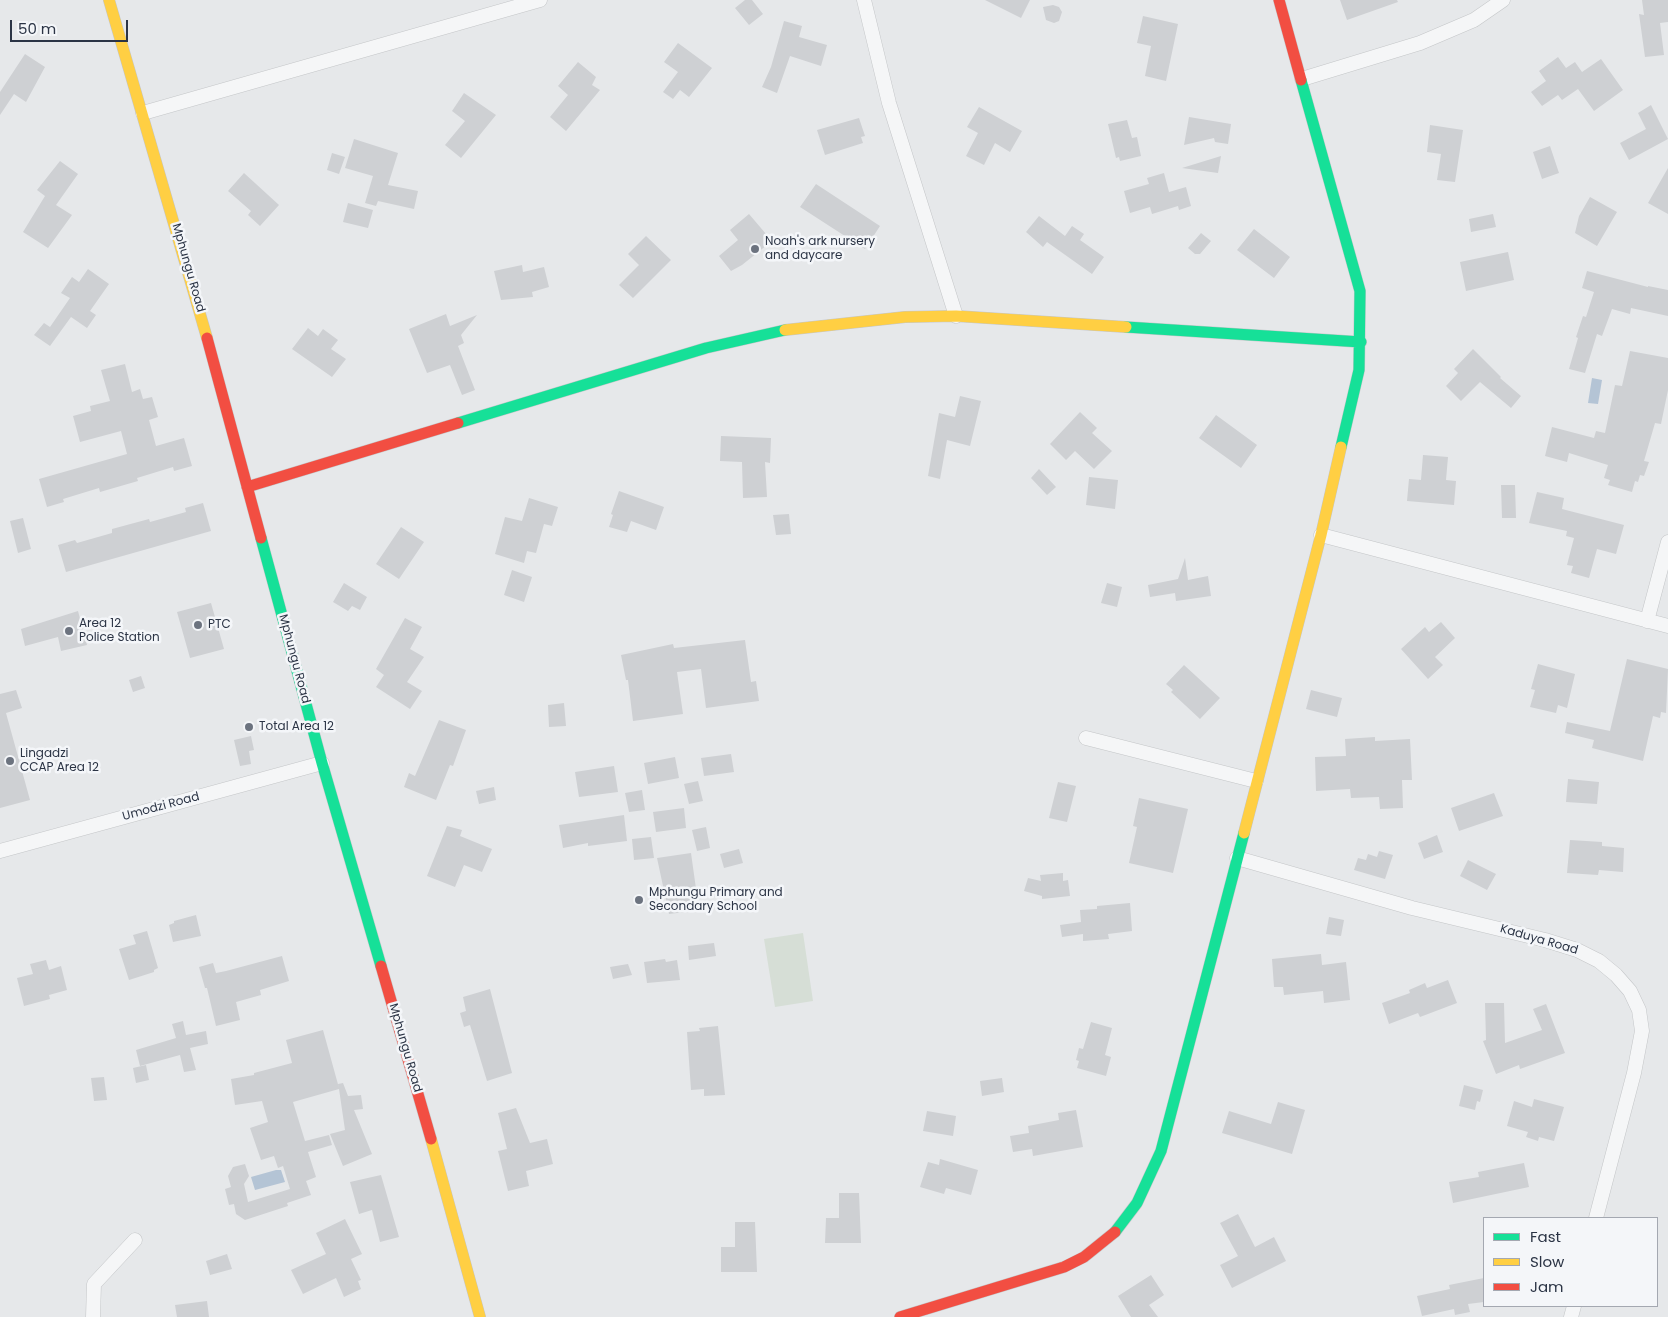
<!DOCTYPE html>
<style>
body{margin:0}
#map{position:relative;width:1668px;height:1317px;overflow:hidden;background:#e6e8ea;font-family:Poppins,sans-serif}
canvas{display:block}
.legend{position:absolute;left:1483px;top:1217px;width:175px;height:90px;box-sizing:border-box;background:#f4f6f9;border:1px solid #a4a8b1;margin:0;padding:6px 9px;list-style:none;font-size:15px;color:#2b3445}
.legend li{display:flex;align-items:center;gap:10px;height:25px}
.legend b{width:25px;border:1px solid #a4a8b1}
.scale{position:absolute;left:10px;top:20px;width:118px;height:22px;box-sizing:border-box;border:2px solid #2b3445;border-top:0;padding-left:6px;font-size:15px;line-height:18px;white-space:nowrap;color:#2b3445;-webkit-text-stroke:4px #f4f6f9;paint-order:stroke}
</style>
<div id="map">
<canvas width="1668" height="1317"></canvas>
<ul class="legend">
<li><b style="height:6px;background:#16e098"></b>Fast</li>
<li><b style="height:6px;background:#ffcf43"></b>Slow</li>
<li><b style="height:6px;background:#f24e42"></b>Jam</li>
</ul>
<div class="scale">50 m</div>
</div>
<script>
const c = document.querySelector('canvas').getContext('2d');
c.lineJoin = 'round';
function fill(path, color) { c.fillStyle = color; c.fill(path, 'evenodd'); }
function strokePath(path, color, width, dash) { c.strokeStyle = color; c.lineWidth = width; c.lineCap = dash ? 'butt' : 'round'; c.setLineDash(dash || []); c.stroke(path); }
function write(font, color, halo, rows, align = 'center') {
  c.font = font + ' Poppins,sans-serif'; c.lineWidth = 5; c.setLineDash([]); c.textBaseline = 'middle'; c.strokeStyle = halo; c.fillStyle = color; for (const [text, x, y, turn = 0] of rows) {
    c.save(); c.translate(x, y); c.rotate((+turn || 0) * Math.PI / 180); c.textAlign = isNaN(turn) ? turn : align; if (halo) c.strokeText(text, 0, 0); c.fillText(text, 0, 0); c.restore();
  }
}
const green = new Path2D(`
 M803,933l10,68 -38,6 -11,-68z`);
const water = new Path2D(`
 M1592,378l10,2 -4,24 -10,-1z
 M276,1170h5l4,12 -30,8 -4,-13z`);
const building = new Path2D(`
 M745,0h7l11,14 -14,11 -14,-17z
 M985,0h45l-9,18z
 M1340,0h57l1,2 -51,18z
 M1642,0h26v22l-8,1 4,32 -19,2 -6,-43 5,1z
 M1053,5l6,2 3,5 -3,9 -5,2 -8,-3 -3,-13z
 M1143,16l35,8 -12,57 -21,-5 6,-30 -14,-3z
 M784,21l18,5 -3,11 28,8 -6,21 -31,-10 -13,37 -15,-6 9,-20z
 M678,43l34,25 -23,29 -9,-7 -7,9 -10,-7 15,-20 -14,-10z
 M25,54l20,13 -19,35 -12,-8 -14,21v-23z
 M1558,57l8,11 9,-6 7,10 19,-13 22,31 -29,21 -16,-22 -16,11 -4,-5 -16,11 -11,-14 15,-11 -7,-10z
 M578,62l18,15 -4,8 8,5 -34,41 -16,-14 18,-22 -10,-9z
 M464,93l32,22 -35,43 -16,-13 20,-24 -13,-10z
 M1651,105l17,34 -39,21 -9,-17 26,-14 -8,-16z
 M979,107l43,24 -12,21 -15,-9 -11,22 -18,-9 12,-23 -11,-6z
 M1189,117l42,7 -3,20 -13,-2 -1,-4 -30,7z
 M859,118l6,18 -4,1 2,6 -38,12 -8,-25z
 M1127,120l5,18 5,-1 4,19 -21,5 -1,-4 -3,1 -8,-34z
 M1430,125l33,5 -8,52 -18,-2 4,-26 -14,-2z
 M354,139l44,14 -10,32 30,6 -4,18 -36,-8 -2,5 -11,-3 8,-27 -28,-8z
 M1550,146l9,27 -17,6 -9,-27z
 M332,153l13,4 -6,17 -12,-4z
 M1221,156l-3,17 -36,-5z
 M60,161l18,13 -22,31 16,10 -24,33 -25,-16 22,-36 -8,-6z
 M1668,168v46l-20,-11z
 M244,173l35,32 -19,21 -12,-11 3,-4 -23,-20z
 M1164,173l5,19 17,-5 5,19 -12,4 -1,-4 -26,8 -2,-7 -20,6 -6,-22 25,-7 -2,-6z
 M816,184l64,42 -15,23 -65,-42z
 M1590,197l27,15 -20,34 -22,-13 4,-17z
 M348,203l25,7 -5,18 -25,-6z
 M749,214l23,27 -30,24 -11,6 -12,-15 19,-16 -8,-10z
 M1493,214l3,13 -25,5 -2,-13z
 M1039,216l26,20 7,-10 12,8 -4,6 24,17 -12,17 -45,-32 -4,5 -17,-15z
 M1254,229l36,28 -16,21 -37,-28z
 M1201,233l10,8 -11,13h-5l-7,-6z
 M646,236l25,24 -38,38 -14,-13 20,-20 -11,-11z
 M1508,252l6,28 -48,11 -6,-29z
 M522,265l1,7 21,-5 5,20 -17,5 1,5 -32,3 -7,-29z
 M88,269l21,15 -19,27 6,4 -9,13 -16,-11 -21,29 -16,-11 10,-12 6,4 20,-29 -9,-5 11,-16 7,5z
 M1587,271l61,16v-1l20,4v26l-37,-8 -1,6 -18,-5 -10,27 -5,-2 -12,39 -16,-4 9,-31 -2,-1 7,-21 3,1 8,-25 -12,-4z
 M446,314l4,12 27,-11 -16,20 3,8 -6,3 17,44 -13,5 -12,-30 -23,8 -18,-44z
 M308,328l10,8 5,-7 15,11 -7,9 15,10 -14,18 -40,-28z
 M1473,349l28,28 -1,1 21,18 -10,12 -31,-26 -19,19 -15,-15 12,-13 -4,-4z
 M1630,351l38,7v32l-7,34 -6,-1 -11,38 5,1 -5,14 -4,-1 -2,7 -3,-1 -3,11 -24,-7 2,-5 -6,-2 4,-13 -39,-12 -2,9 -22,-6 7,-29 42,11 2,-7 9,2 10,-48 7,1z
 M125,364l7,28 8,-3 3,10 9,-2 6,20 -9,3 7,26 28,-8 8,28 -18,5 -1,-4 -36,11 1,3 -38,11 -1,-4 -36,11 1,3 -17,5 -8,-28 88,-25 -6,-23 -41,11 -7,-26 18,-5 -1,-5 20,-5 -9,-31z
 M960,396l21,5 -11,45 -23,-6 -7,39 -12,-3 11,-63 16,4z
 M1080,412l17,16 -5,5 20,18 -18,18 -19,-18 -9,9 -16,-16z
 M1216,415l41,30 -16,23 -42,-30z
 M721,436l50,2 -1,25 -5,-1 2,35 -24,1 -1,-36 -22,-1z
 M1423,455l25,2 -2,23 10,1 -2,24 -47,-4 2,-22 12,1z
 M1039,469l17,18 -9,8 -16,-17z
 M1089,477l29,3 -3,29 -29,-4z
 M1501,485h14l1,33h-14z
 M619,491l45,16 -8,23 -25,-9 -4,11 -18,-5 4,-12 -2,-1z
 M1537,492l27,6 -2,11 62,16 -8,29 -19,-5 -8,29 -18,-5 2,-7 -6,-1 7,-27 -8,-2 1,-5 -38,-8z
 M529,498l29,9 -6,19 -8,-2 -8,29 -9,-2 -3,12 -29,-9 10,-37 17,4z
 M203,503l8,28 -145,41 -8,-27 17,-5 2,3 35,-10v-4l37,-10 1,3 36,-10 -1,-4z
 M789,514l2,20 -15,1 -3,-20z
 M23,518l8,31 -13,4 -8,-32z
 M401,527l23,15 -25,37 -23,-15z
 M1185,558l3,22 20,-4 3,20 -35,5 -1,-8 -25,4 -2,-12 30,-6z
 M512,570l20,7 -8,25 -20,-7z
 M344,583l23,14 -7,13 -8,-4 -4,5 -15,-9z
 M1107,583l15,4 -5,20 -16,-4z
 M211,603l13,46 -34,9 -13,-46z
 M78,611l9,34 -26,6 -3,-14 -33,9 -4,-17z
 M405,618l17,9 -12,22 14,8 -17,25 15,9 -12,18 -34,-22 8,-12 -8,-6z
 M1441,622l14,16 -20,19 8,8 -15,14 -27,-30 24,-22 4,5z
 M745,640l6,42 5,-1 3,20 -53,7 -5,-39 -24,3 6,42 -50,7 -5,-41h-2l-5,-25 52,-11 1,4z
 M1627,659l41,10 -2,44 -5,-1 -1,6 -7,-2 -10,45 -51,-13 2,-8 -29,-7 2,-11 43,9z
 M1538,664l37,10 -8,34 -9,-3 -2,8 -26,-6 5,-17 -4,-1z
 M1184,665l36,33 -20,21 -29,-27 2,-2 -7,-6z
 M141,676l4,12 -12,4 -4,-12z
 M16,690l6,18 -16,5 24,87 -30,8v-114z
 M1311,690l31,8 -5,19 -31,-8z
 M564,703l2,23 -17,1 -1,-22z
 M439,720l27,10 -13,36 -3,-1 -14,35 -32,-13 5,-14 6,3z
 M251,736l3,14 -5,1 2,13 -11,2 -6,-26z
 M1375,737v4l35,-2 2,41h-10l1,28 -23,1 -1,-12 -28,1 -1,-9 -34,2 -1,-34 31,-1 -1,-17z
 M731,754l3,18 -30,4 -3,-18z
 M675,757l4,21 -31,6 -4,-21z
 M614,766l4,26 -39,5 -4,-25z
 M1568,779l31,3 -2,22 -31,-2z
 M698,781l5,20 -14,3 -5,-20z
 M1058,782l18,4 -9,36 -18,-4z
 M494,787l2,13 -17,4 -3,-13z
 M642,790l3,20 -16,2 -4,-19z
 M1494,793l9,23 -44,15 -8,-23z
 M1139,798l49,11 -15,64 -44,-10 8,-36 -4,-1z
 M684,808l2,20 -30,4 -3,-20z
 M624,815l3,26 -39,5v-3l-25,5 -4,-23z
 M447,826l15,4 -2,6 32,13 -10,23 -18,-7 -9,22 -28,-11z
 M706,827l4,21 -13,3 -5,-21z
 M1437,835l6,17 -19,7 -6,-16z
 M651,837l3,21 -20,2 -2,-21z
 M1570,840l32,2v4l22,2 -1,24 -24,-2 -1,5 -31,-2z
 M739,849l4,14 -19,5 -4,-14z
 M1379,851l14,4 -8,24 -31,-9 4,-12 8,2 2,-6 9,3z
 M691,853l7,50 -14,3 1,6 -16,2 -12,-56z
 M1468,860l28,14 -9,16 -27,-14z
 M1063,873v8l5,-1 2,16 -28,3v-3l-18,-5 4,-13 13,3 -1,-6z
 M1130,903l2,28 -24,3 1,5 -26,2v-7l-21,3 -2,-12 21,-3 -1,-12 17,-1v-3z
 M196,915l5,21 -28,6 -4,-17 5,-2v-2z
 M1329,917l15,3 -3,16 -15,-2z
 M147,931l11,37 -4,2v2l-25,8 -10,-31 17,-5 -3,-9z
 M714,943l2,13 -27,4 -1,-14z
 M1321,954l1,11 24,-3 4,38 -26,3 -1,-12 -39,4 -1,-8h-9l-2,-28z
 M282,956l7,25 -29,9 1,5 -25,7 4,18 -24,6 -9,-38h-2l-6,-21 14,-4 3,10 10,-2z
 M665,959l1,3 11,-2 3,20 -33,3 -3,-21z
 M46,960l3,10 12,-4 6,24 -18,5 1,4 -26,7 -7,-28 16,-4 -3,-10z
 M628,964l4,11 -19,4 -3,-12z
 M1448,980l9,23 -37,14 -2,-4 -29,11 -7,-21 28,-10 -1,-3 16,-7 2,5z
 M490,989l22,84 -25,8 -17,-56 -6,2 -4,-14 6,-2 -3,-14z
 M1485,1003h19l1,40 37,-13 -9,-21 13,-5 19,49 -45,16 -1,-4 -23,9 -13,-33 3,-1z
 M183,1021l3,14 20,-4 2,13 -18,4 6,22 -12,2 -4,-17 -40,11 -4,-16 40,-12 -4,-14z
 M1091,1022l21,6 -7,27 6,2 -5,19 -29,-8 2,-7 -3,-1 3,-12 4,1z
 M718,1026l7,69 -21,1v-7l-13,1 -4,-58 13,-1 -1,-3z
 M323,1030l16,58 -1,-4 5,-1 5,13 13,-1 2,14 -9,1 18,44 -29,12 -13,-32 15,-4 -6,-41 -46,13 12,39 24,-6 3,10 -24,7 8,25 -10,4 5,14 -24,8 1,3 -43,14 -9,-6 -2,-10 -5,1 -4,-16 6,-2 -3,-11 5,-9 12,-3 4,12 -5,8 4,18 42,-13 -7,-23 -5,2 -4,-12 -13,4 -11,-32 18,-6 -6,-21 -27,4 -4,-26 23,-4v-2l38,-10 -6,-23z
 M146,1065l3,15 -13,3 -3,-15z
 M104,1077l3,23 -13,1 -3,-23z
 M1002,1078l2,14 -22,4 -2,-15z
 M1464,1085l19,5 -3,12 -3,-1 -2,9 -16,-4z
 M1534,1099l30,8 -10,34 -15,-4 -1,4 -12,-4 2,-5 -21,-6 7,-25 18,6z
 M1278,1102l27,8 -13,44 -70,-21 7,-22 42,13z
 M516,1108l14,35 17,-4 6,25 -27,7 3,15 -21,5 -10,-40 9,-2 -9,-36z
 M1076,1110l7,37 -50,9 -1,-7 -19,3 -3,-16 19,-3 -1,-7 31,-6 -1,-7z
 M927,1111l29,5 -3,20 -30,-5z
 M940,1159l38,11 -7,25 -25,-7 -2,6 -24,-7 8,-25 11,3z
 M1524,1163l5,24 -76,16 -4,-21 30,-5 -1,-5z
 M381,1175l18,62 -19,5 -8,-32 -13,4 -9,-32z
 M839,1193h20l2,50h-36l1,-25h13z
 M1238,1214l17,33 19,-10 12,24 -54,27 -12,-23 18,-9 -18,-33z
 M345,1219l17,35 -11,5 10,21 -3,1 3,8 -17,8 -8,-19 -33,16 -12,-24 35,-16 -10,-21z
 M735,1222h20l2,50h-36v-25h14z
 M227,1254l5,15 -22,6 -4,-14z
 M1151,1275l13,20 -15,10 9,12h-27l-13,-21z
 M1484,1278v24l-16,2 2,8 -15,3 -1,-6 -32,7 -5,-20 33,-7 -1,-4z
 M207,1301l2,16h-32l-2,-12z`);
const street = new Path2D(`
 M864,0l25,103 67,213
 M1302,79l118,-36 54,-23 29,-20
 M143,113l397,-113
 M1321,535l347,91
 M1647,621l21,-79
 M1086,738l170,43
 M0,851l322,-88
 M1237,858l175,50 133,32 32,10 22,11 17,14 14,16 9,19 3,21 -8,42 -38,145
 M93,1317l1,-33 41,-44
 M1571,1317l3,-11`);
const fast = new Path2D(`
 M1301,80l59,211 -1,79 -18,77
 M1126,327l235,15
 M458,423l248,-75 79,-18
 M261,538l61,225 59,203
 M1115,1232l22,-29 24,-52 83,-318`);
const slow = new Path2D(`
 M109,0l98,338
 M785,330l120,-13 51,-1 170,11
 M1244,833l77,-298 20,-88
 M431,1139l49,178`);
const jam = new Path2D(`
 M1279,0l22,80
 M207,338l54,200
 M247,487l211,-64
 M381,966l50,173
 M900,1317l164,-50 20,-10 31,-25`);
const markers = [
 [755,249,5,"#6c737f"],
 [198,625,5,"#6c737f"],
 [69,631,5,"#6c737f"],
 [249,727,5,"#6c737f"],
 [10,761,5,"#6c737f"],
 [639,900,5,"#6c737f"]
];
const poiNames = [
 ["Noah's ark nursery",765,242],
 ["and daycare",765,256],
 ["Area 12",79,624],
 ["Police Station",79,638],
 ["PTC",208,625],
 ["Total Area 12",259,727],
 ["Lingadzi",20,754],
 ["CCAP Area 12",20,768],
 ["Mphungu Primary and",649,893],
 ["Secondary School",649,907]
];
const streetNames = [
 ["Mphungu Road",188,268,74],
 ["Mphungu Road",294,659,75],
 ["Umodzi Road",161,807,-15],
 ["Kaduya Road",1539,940,16],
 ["Mphungu Road",405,1048,74]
];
fill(green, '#d6ded6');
fill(water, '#b4c4d5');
fill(building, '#ced0d3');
strokePath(street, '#c4c6c8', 15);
strokePath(fast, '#c4c6c8', 12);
strokePath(slow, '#c4c6c8', 12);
strokePath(jam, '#c4c6c8', 12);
strokePath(street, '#f5f6f7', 14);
strokePath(fast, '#16e098', 11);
strokePath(slow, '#ffcf43', 11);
strokePath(jam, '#f24e42', 11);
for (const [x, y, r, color] of markers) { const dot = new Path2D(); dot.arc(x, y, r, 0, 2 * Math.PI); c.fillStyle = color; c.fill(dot); strokePath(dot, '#f4f6f9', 2); }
write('12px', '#2b3445', '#f4f6f9', poiNames, 'left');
write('12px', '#2b3445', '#f4f6f9', streetNames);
</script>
